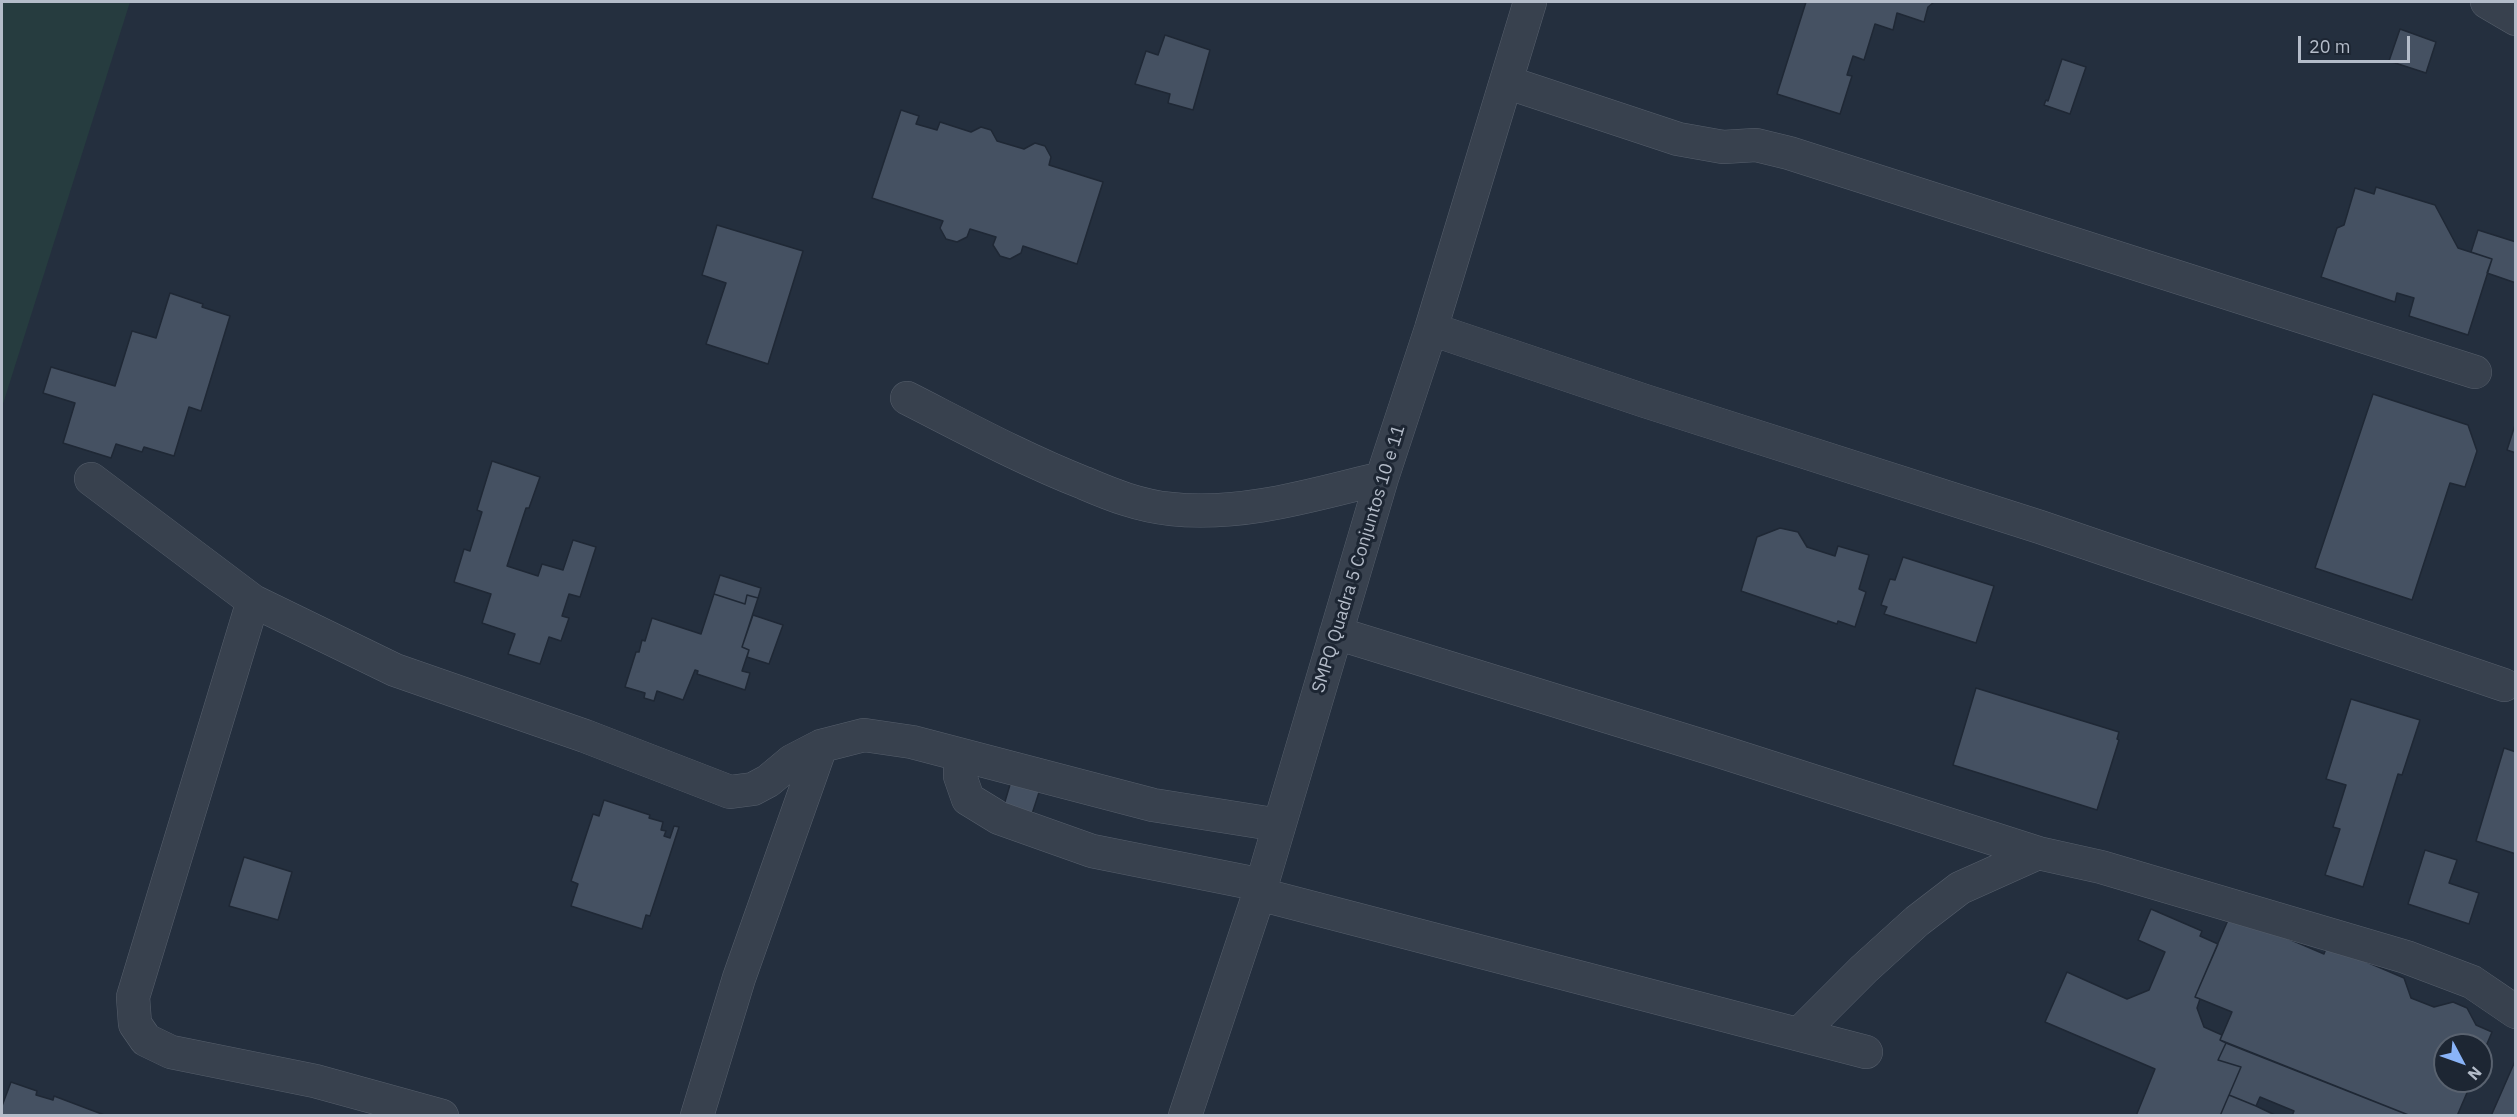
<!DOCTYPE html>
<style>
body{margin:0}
#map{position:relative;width:2517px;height:1117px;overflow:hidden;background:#242f3e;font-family:"IBM Plex Sans",sans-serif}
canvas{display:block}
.frame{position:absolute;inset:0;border:3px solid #b4bcc9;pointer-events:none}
.north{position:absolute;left:2433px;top:1033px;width:60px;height:60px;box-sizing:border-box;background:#1d2633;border:2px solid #59626f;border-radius:50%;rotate:131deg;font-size:16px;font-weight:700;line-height:24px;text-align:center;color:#b4bcc9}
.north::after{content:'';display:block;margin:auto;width:21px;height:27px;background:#8ab4f8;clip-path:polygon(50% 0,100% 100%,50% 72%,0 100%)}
.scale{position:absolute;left:2298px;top:36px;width:112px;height:27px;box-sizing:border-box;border:3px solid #b4bcc9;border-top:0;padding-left:8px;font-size:18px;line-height:21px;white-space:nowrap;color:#b4bcc9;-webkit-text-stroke:4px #1d2633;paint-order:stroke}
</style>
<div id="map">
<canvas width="2517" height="1117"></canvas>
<div class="frame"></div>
<div class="north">N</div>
<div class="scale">20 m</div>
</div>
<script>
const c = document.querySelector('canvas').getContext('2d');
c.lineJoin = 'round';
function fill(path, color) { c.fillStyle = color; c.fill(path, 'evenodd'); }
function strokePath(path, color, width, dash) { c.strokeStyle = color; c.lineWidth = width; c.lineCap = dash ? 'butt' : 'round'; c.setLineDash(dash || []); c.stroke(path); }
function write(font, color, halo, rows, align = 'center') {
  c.font = font + ' "IBM Plex Sans",sans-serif'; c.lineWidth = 6; c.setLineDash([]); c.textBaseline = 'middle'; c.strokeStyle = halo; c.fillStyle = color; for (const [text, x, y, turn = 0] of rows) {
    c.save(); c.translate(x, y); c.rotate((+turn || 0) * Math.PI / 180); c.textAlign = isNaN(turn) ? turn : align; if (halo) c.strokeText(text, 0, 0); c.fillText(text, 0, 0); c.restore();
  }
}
const green = new Path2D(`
 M2,2h128l-128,405z`);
const building = new Path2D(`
 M1806,2h128l-6,5 -4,15 -27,-9 -4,17 -18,-6 -11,36 -11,-4 -6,19 5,1 -12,38 -63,-20z
 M2400,29l36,13 -10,31 -37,-12z
 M1165,35l45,15 -17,60 -25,-7 2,-9 -35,-10 11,-33 12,4z
 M2062,59l24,8 -16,47 -26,-9 2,-5 2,1z
 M901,110l18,6 -3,8 21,6 3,-8 31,10 10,-5 10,3 6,11 27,8 11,-6 10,3 6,11 -2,8 54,17 -26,82 -54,-18 -2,7 -11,6 -10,-3 -7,-11 3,-8 -26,-8 -3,8 -10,5 -11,-3 -6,-11 3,-7 -71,-23z
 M2376,187l59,18 23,43 34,11 -24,76 -59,-19 5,-18 -17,-5 -2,9 -74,-25 16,-49 7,-3 11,-37 19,6z
 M717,225l86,26 -35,113 -62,-20 20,-61 -24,-8z
 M2478,230l38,12v41l-29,-10 5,-14 -21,-7z
 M170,293l33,11 -1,3 28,9 -29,95 -12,-4 -15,49 -30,-9 -2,5 -26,-8 -5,14 -48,-15 12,-40 -32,-10 8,-26 64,19 17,-55 24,7z
 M2373,394l95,31 9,26 -12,36 -15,-4 -38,117 -97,-32z
 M2516,422v31l-9,-3z
 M492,461l48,16 -11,31h-3l-19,58 31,10 4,-12 21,6 10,-30 23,7 -16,50 -11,-3 -7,22 7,2 -8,23 -12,-4 -9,27 -32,-10 7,-20 -33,-11 9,-29 -37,-12 10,-33 6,2 12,-39 -5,-2z
 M1780,528l18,4 9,15 28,9 3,-10 31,9 -10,34 7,3 -11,35 -17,-6 -1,3 -96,-33 16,-54z
 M1903,557l91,29 -18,57 -92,-29 3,-7 -6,-2 9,-26 5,1z
 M720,575l41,13 -3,10 -11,-3 -2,9 -31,-10z
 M714,594l31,10 2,-9 11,3 -16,49 7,3 -7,21 8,2 -5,17 -48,-16 1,-3 -3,-1 -12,30 -26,-9 -3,10 -10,-3 1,-5 -20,-6 11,-35h3l3,-12 3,1 7,-23 49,16z
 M753,615l30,10 -14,39 -22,-7 2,-7 -7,-3z
 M1976,688l143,44 -2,7 2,1 -22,70 -144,-45z
 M2351,699l69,21 -18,55 -4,-1 -35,113 -38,-12 15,-46 -7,-2 13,-42 -20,-6z
 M2504,748l12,4v102l-40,-13z
 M1014,771l29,9 -11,34 -28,-9z
 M604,800l46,15 -1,3 14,4 -2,8 5,1 -2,5 6,2 4,-12 5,1 -29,89 -4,-1 -4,14 -71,-23 7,-22 -7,-3 22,-67 6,2z
 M2425,850l32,10 -8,23 30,10 -10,31 -61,-20z
 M244,857l48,15 -14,48 -49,-14z
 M2151,909l51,22 -2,5 18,8 -23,53 5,2 -3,9 7,19 18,8 -2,5 6,3 -8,17 23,7 -21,49h-84l19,-47 -110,-47 22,-50 60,27 22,-9 16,-38 -27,-12z
 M2242,919l82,35 3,-9 77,33 7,20 23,9 19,-5 14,6 9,17 16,7 -11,26v-13h-36v36h27l-15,35h-46l-191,-76 12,-28 -37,-15 33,-77z
 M2226,1043l185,73h-119l2,-5 -34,-14 -4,9 -27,-11 12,-28 -23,-7z
 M2516,1059v57h-25z
 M11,1082l26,9 -1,4 17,5 1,-4 53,20h-105v-10z
 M2229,1095l27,11 21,10h-57z`);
const street = new Path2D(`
 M2487,2l29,17
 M1506,82l172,57 45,8 33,-2 33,8 686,219
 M1431,329l214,72 395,126 464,158
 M907,398c59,30 116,61 177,85 28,12 56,23 87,26 71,8 144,-15 211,-31
 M91,479l162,122 142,69 190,66 145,56 23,-3 15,-8 24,-20 29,-15 43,-11 48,7 241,63 126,20
 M253,601l-120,396 2,27 11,16 25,12 144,29 127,35
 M1336,633l380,117 322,103
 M960,755v21l8,23 31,19 93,33 170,34
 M1259,894l607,158
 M1799,1034l65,-65 53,-48 43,-33 78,-35 63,14 305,90 66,25 44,30
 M697,1116l42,-138 82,-232
 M1185,1116l74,-222 123,-416 49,-149 99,-327`);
const streetNames = [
 ["SMPQ Quadra 5 Conjuntos 10 e 11",1359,559,-73]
];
fill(green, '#263c3f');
fill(building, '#455162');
strokePath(building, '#1f2835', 1.5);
strokePath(street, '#565f6c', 34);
strokePath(street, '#38414e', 33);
write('18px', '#b4bcc9', '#1d2633', streetNames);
</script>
